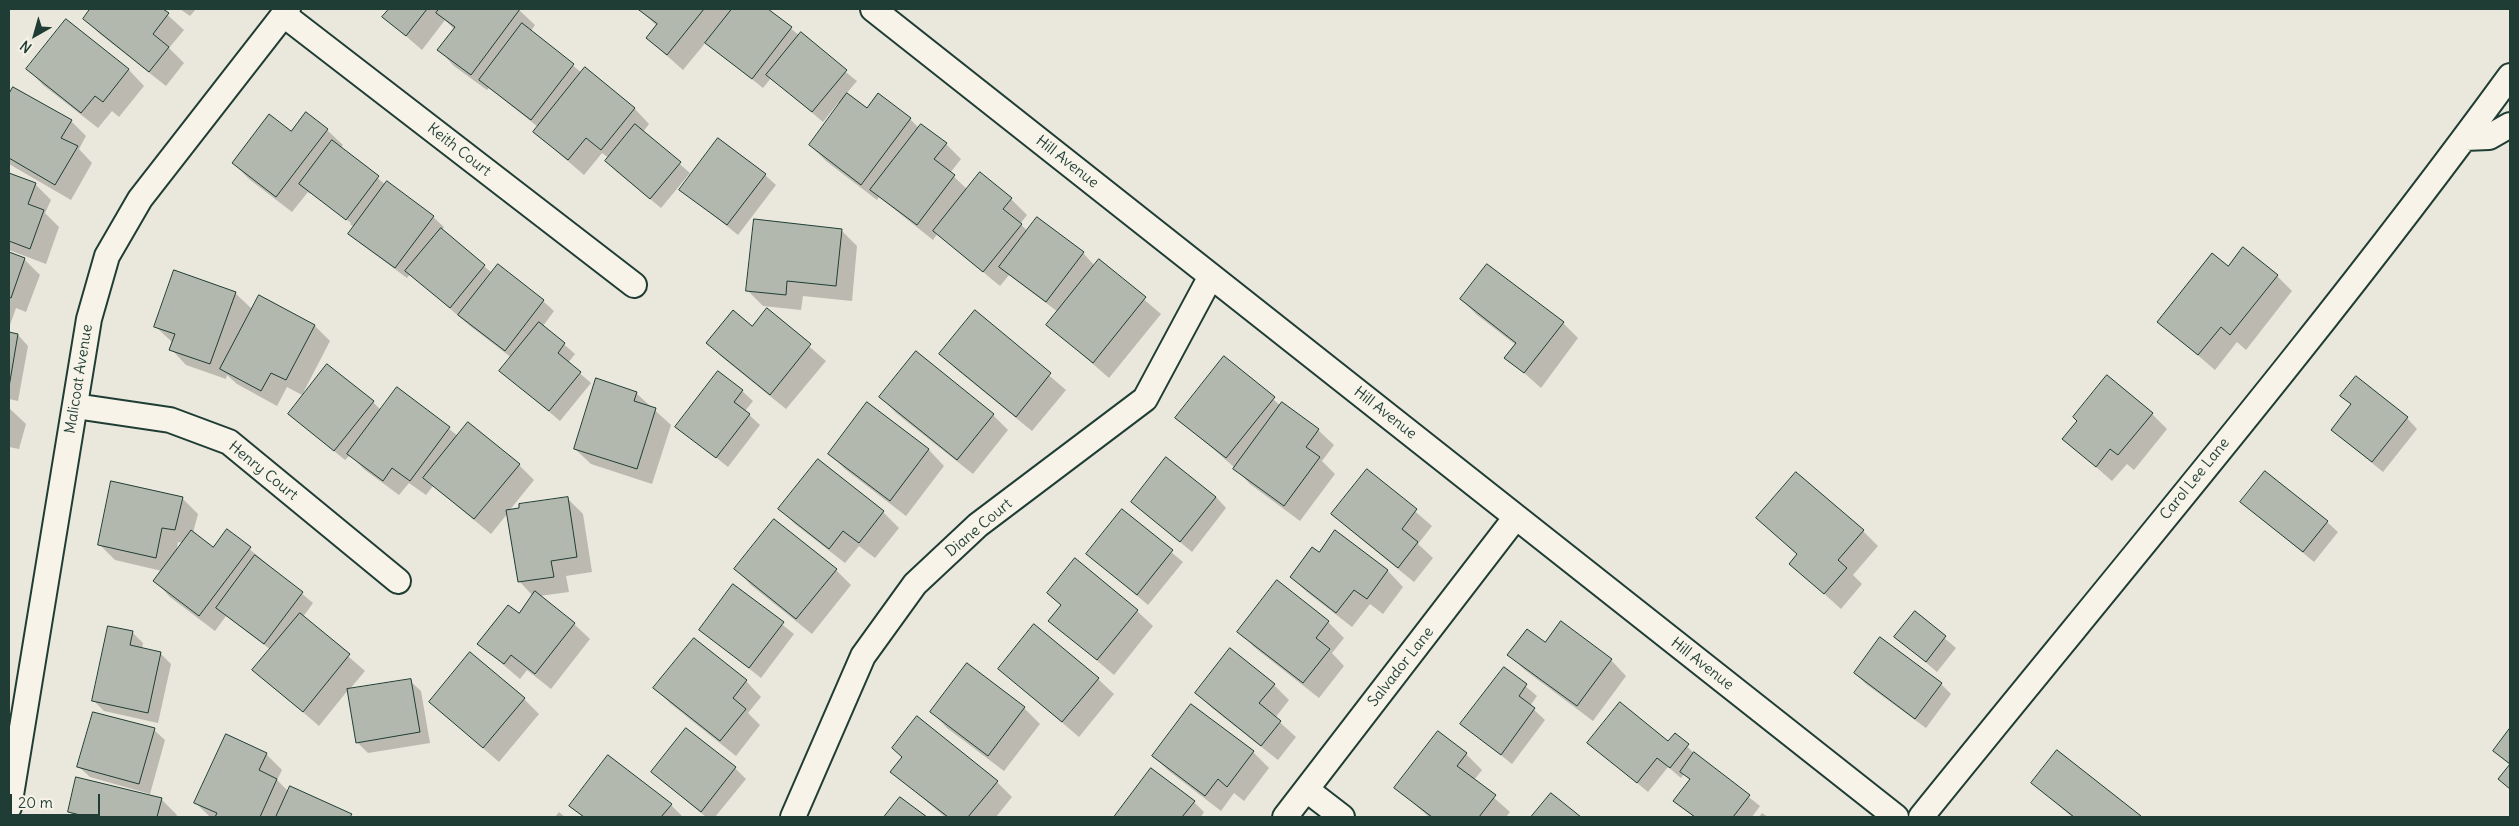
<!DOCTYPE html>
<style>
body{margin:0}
#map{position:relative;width:2519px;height:826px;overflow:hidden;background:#eae8dd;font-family:Delius,sans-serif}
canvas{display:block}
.frame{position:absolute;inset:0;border:10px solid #1f3d34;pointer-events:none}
.north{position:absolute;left:10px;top:10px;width:50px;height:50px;-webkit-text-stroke:4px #f7f3e8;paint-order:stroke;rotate:218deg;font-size:14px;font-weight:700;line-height:20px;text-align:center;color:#1f3d34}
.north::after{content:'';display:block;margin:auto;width:18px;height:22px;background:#1f3d34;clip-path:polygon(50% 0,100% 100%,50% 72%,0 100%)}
.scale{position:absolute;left:10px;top:794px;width:90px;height:22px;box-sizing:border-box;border:2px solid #1f3d34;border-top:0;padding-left:6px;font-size:15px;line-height:18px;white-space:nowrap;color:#1f3d34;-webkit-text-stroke:4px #f7f3e8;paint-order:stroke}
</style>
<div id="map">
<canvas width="2519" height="826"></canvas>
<div class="frame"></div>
<div class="north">N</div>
<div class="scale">20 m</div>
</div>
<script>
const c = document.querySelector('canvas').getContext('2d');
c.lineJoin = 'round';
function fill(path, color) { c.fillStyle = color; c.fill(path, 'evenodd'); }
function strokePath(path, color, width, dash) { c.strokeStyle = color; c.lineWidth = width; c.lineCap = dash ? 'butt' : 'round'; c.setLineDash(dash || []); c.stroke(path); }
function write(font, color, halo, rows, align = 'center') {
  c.font = font + ' Delius,sans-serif'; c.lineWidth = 4; c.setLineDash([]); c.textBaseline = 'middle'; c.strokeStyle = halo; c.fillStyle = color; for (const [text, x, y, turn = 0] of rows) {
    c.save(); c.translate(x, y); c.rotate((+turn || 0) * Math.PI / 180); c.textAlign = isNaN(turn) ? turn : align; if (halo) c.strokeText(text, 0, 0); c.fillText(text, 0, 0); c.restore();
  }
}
const shadow = new Path2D(`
 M92,9h69l23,21 -15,18 15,15 -18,23 -66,-52 -16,-15z
 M180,9h16l-6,7z
 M390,9h128l17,16 -4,6 51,42 52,35 15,16 -6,8 47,41 -29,35 -44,-36 -11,-11 3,-3 -7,-5 -18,22 -50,-43 4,-5 -49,-39 -2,2 -33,-24 -15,-16 15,-21 -9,-9 -23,30 -38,-33z
 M639,9h91l2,2 2,-2h32l91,72 -11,13 21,15 43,10 9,9 27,16 15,15 -11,14 18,17 43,9 16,16 -7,9 8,7 55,22 12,13 4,-5 62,53 -52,64 -61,-53 10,-13 -49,-37 -9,11 -63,-52 -4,6 -54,-43 -2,3 -51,-39 -16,-16 30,-40 -2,-2 -15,19 -52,-44 -8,10 -57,-46 -23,28 -36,-32 10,-12z
 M66,21l63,49 15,16 -25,31 -7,-6 -14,17 -55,-43 -15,-16z
 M14,88l57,33 15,15 -7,13 13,14 -21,37 -62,-36v-67z
 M327,130l16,15 -3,3 46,37 47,32 11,10 -2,3 50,43 51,28 11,10 -11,15 32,28 -7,9 23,20 -31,38 -59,-50 11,-13 -42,-32 -60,-52 -3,4 -46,-34 -11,-10 5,-6 -5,-4 1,-1 -41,-32v3l-2,-2 -16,20 -43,-33 -16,-16 58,-30z
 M9,174l26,10 16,16 -6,13 14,14 -13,37 -37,-14z
 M765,175l11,10 -38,50 -57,-46z
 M842,231l15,15 -5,55 -49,-5 -2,14 -38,-4 -16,-16z
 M9,254l16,6 15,15 -14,37 -10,-4 -7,20z
 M2228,268l49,8 15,15 -46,59 -9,-8 -22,28 -56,-48z
 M235,293l18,17 6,-13 56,29 15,15 -28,54 -15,-8 -10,19 -40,-22 -10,-9 -1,4 -40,-14 -15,-16 2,-6 -18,-17z
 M1461,299l102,24 15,15 -37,50 -35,-31 10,-12 -39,-30z
 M767,310l59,51 -40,48 -63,-51 -15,-15 44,-15z
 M975,312l91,78 -34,41 -76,-62 -15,-15z
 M9,334l9,1 10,11 -10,55 -9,-2z
 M1224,358l57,48 37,24 16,15 -12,16 13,13 -35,47 -50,-37 -15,-16 -58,-51z
 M398,389l60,47 61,29 15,15 -25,31 58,-13 16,16 9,58 -26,4 3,16 -30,4 35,28 16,15 -39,50 -24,-19 -7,9 -41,-35 40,-29 14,-19 -14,-15 -11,-68 -17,21 -58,-48 -7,9 -17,-12 -10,12 -34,-25 -15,-15 -5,5 -56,-46 84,-12 9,9z
 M742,391l11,10 -8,10 15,14 -32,42 -51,-40z
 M636,393l35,32 -19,59 -61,-20 -16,-15z
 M2342,396l65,22 10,11 -34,43 -51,-42 20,-25z
 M881,397l112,18 15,15 -35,44 -77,-61z
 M868,404l61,46 15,16 -38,50 -61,-47 -15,-15z
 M9,408l17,16 -7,25 -10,-2z
 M2152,414l15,15 -33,41 -7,-6 -15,17 -48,-42 15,-18z
 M818,460l65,52 16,16 -24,30 -16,-12 -14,17 -50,-39 -15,-15z
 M1368,471l64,55 -14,18 15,14 -19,24 -65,-53 -16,-15z
 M1216,497l10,11 -34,44 -60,-50z
 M182,498l16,16 -5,19 21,15 13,-18 86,73 -10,14 62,54 -16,19 61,-9 11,10 9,52 -62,10 -11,-11 -9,-52 -29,36 -65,-56 17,-20 -45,-34 -11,15 -45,-34 -15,-16 7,-10 -47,-11 -16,-16zM178,542l5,1 -7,10z
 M2242,502l85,20 11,10 -24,30z
 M1122,511l61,51 -35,43 -60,-51z
 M1758,518l105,13 15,15 -25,29 9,9 -21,25 -50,-45 7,-9z
 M1336,532l52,39 15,16 -20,27 -13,-10 -18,23 -45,-35 -16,-15 28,-23z
 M736,569l100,1 15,15 -39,49 -61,-49z
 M1277,582l51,40 16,16 -12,15 12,13 -25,32 -65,-51 -15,-16z
 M734,586l60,48 -33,44 -61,-48z
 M1048,593l89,18 16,15 -39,49 -64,-54 12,-15z
 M1915,613l41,35 -19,24 -41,-35z
 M132,632l11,11 -1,6 18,4 11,11 -13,59 -54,-12 -11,-11z
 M1545,644l66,16 15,16 -33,45 -68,-51 -16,-15z
 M1504,668l33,28 -7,10 15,14 -33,44 -50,-40z
 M999,669l99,10 16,15 -35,43z
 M1855,673l86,11 10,10 -25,34 -60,-44z
 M746,681l15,16 -13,16 12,12 -24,31 -65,-52 -16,-16z
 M1274,685l15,15 -14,18 21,19 -18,23 -66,-52 -16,-15z
 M524,699l15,15 -40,48 -69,-60z
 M1191,706l62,46 16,16 -25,33 -10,-8 -13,18 -52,-40 -16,-15z
 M1024,708l16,16 -36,47 -57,-43 -15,-16z
 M154,730l11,10 -15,54 -60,-17 -11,-10z
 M2510,731v34l-15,-14z
 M1675,735l23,22 62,49 -8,11h-58l-19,-16 15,-21 -6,-6 -3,4 -13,-11 -20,25 -59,-49h79z
 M2057,751l83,66h-68l-40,-35z
 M266,754l16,16 -5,10 12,12 64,25h-143l-14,-14z
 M1466,754l16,16 -8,10 36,32 -4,5h-77l-33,-29z
 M735,768l11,11 -31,38h-9l-54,-45z
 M1151,770l43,32 10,10 -3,5h-86z
 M892,772l105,10 15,15 -16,20h-51z
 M161,799l16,16 -1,2h-101l-5,-5z
 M571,805h100l12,12h-100z
 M559,812l6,5h-10z
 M1762,813l6,4h-9z`);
const building = new Path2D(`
 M90,9h73l6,4 -16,21 16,13 -20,25 -66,-53z
 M389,9h38l-21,27 -24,-19z
 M439,9h81l-49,66 -34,-25 18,-23 -19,-14z
 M638,9h66l-37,46 -21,-17 11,-14z
 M732,9h36l24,18 -40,52 -47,-36z
 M66,19l63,50 -26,33 -8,-6 -14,17 -55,-44z
 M522,23l52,41 -43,56 -52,-40z
 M801,32l46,38 -35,42 -46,-37z
 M585,67l50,41 -34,42 -15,-12 -18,22 -35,-28z
 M13,87l59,33 -11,18 17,8 -23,39 -46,-27v-64z
 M847,93l20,15 11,-15 33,25 -50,67 -52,-40z
 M306,112l22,17 -52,68 -44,-34 37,-49 22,17z
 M635,124l46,38 -31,37 -45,-38z
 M921,124l26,19 -13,16 21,16 -38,50 -47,-35z
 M718,138l48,36 -39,51 -48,-35z
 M332,140l47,36 -33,44 -47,-36z
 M980,172l32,26 -9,11 19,15 -39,48 -50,-41z
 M9,173l27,10 -8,21 16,6 -14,39 -21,-8z
 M387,181l47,35 -39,52 -47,-34z
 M1037,217l47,35 -38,50 -47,-35z
 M754,219l88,10 -6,57 -49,-5 -1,14 -40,-4z
 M441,228l44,37 -35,43 -45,-37z
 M2243,247l35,28 -48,60 -9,-8 -23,28 -41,-33 55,-69 16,13z
 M9,252l16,6 -14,40 -2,-1z
 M1099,259l47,38 -53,66 -47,-38z
 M498,264l46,36 -39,51 -47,-36z
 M1487,264l77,58 -40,51 -20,-15 12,-15 -56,-44z
 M174,270l62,22 -26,72 -41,-14 6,-16 -21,-7z
 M259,295l56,30 -29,55 -15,-7 -10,18 -41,-22z
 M767,308l44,36 -41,51 -64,-52 27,-33 19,16z
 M975,310l76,63 -35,44 -77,-63z
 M539,322l26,21 -7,10 23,19 -32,39 -50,-40z
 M9,332l9,2 -9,53z
 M916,351l78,63 -37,46 -78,-63z
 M1224,356l51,41 -49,61 -51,-40z
 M327,364l47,37 -40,50 -46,-37z
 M718,371l25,19 -9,12 16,12 -34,44 -41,-31z
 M2107,375l46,38 -35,42 -8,-6 -14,18 -34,-28 15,-18 -4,-4z
 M2356,376l52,41 -36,45 -41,-32 20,-26 -11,-8z
 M596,378l41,14 -3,9 22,7 -19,61 -63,-20z
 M397,387l53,40 -40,54 -18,-13 -9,13 -36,-27z
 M867,402l62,47 -39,52 -62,-47z
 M1282,402l37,27 -13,18 14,10 -36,49 -51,-37z
 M468,422l52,42 -46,55 -51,-41z
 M1166,457l50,40 -36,45 -49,-40z
 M818,459l66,52 -25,32 -16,-12 -14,18 -51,-40z
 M1367,469l50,40 -15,20 16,13 -20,26 -67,-54z
 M2265,471l63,50 -25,31 -63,-50z
 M1796,472l68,58 -26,30 9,8 -23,26 -35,-30 8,-10 -41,-36z
 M111,481l72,16 -8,33 -13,-2 -6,30 -58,-13z
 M568,497l9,60 -26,4 3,16 -36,5 -12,-72 13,-2v-4z
 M1122,509l51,41 -36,45 -51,-41z
 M774,519l63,50 -41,50 -62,-50z
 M227,529l24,18 -52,69 -46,-35 38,-51 22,17z
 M1335,530l53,40 -21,29 -13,-9 -18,23 -46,-36 22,-30 7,5z
 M255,555l48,37 -39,52 -48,-36z
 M1075,558l63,52 -41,50 -49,-39 13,-16 -14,-12z
 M1277,580l52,41 -13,17 14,11 -27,34 -66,-51z
 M733,584l51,38 -35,46 -50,-38z
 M535,591l40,32 -40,51 -24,-19 -7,9 -27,-20 31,-39 11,8z
 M1915,611l31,25 -20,26 -32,-25z
 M300,613l50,41 -47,58 -51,-42z
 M1561,621l51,38 -35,47 -70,-51 20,-26 18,13z
 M1034,624l65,54 -37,44 -64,-53z
 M108,626l25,5 -3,14 31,7 -13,61 -56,-12z
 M1880,637l62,46 -27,36 -61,-46z
 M694,638l53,42 -14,18 13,11 -26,32 -67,-53z
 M1230,648l45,36 -16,19 22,18 -20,25 -66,-53z
 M470,652l55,46 -42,50 -54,-46z
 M967,663l58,44 -37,49 -58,-44z
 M1504,667l23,17 -8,12 16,12 -34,47 -41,-31z
 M411,679l9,53 -64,11 -9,-54z
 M1620,702l48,39 7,-8 14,11 -19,24 -13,-10 -20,25 -50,-40z
 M1191,704l63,47 -27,36 -9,-8 -13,17 -53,-40z
 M93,712l62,16 -16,56 -62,-17z
 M917,716l81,65 -30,36h-20l-58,-45 12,-15 -10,-9z
 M686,728l50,39 -35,45 -50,-40z
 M2510,728v61l-12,-10 12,-15 -17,-13z
 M1438,731l29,22 -10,13 39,29 -17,22h-47l-38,-29z
 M226,734l41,19 -8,17 18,9 -17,38h-45l2,-4 -23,-10z
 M2057,750l84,66 -1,1h-66l-43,-34z
 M1694,752l56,43 -17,22h-38l-22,-16 17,-22 -10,-7z
 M608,755l64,49 -11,13h-77l-15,-11z
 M1151,768l44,33 -13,16h-68z
 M76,777l86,21 -5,19h-69l-20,-5z
 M290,786l62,28 -2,3h-74z
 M1551,793l30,24h-50z
 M900,797l27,20h-43z`);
const street = new Path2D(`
 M873,9l1023,808
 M284,15l350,270
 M2465,138l24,-1 21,-12
 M75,406l95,14 59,22 169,139
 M1307,790l35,27
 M9,807l80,-488 18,-63 33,-57 148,-190
 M793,817l70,-161 52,-72 63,-59 167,-126 66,-123
 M1285,817l231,-300
 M1921,817c198,-245 403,-486 589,-741`);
const streetNames = [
 ["Keith Court",459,150,38],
 ["Hill Avenue",1067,162,38],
 ["Malicoat Avenue",79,379,-81],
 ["Hill Avenue",1385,413,38],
 ["Henry Court",263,471,39],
 ["Carol Lee Lane",2195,479,-51],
 ["Diane Court",979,528,-40],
 ["Hill Avenue",1702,664,38],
 ["Salvador Lane",1401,667,-52]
];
fill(shadow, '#0003');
fill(building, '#b2b8ae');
strokePath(building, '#1f3d34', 1);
strokePath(street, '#1f3d34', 28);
strokePath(street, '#f7f3e8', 24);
write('15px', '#1f3d34', '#f7f3e8', streetNames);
</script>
